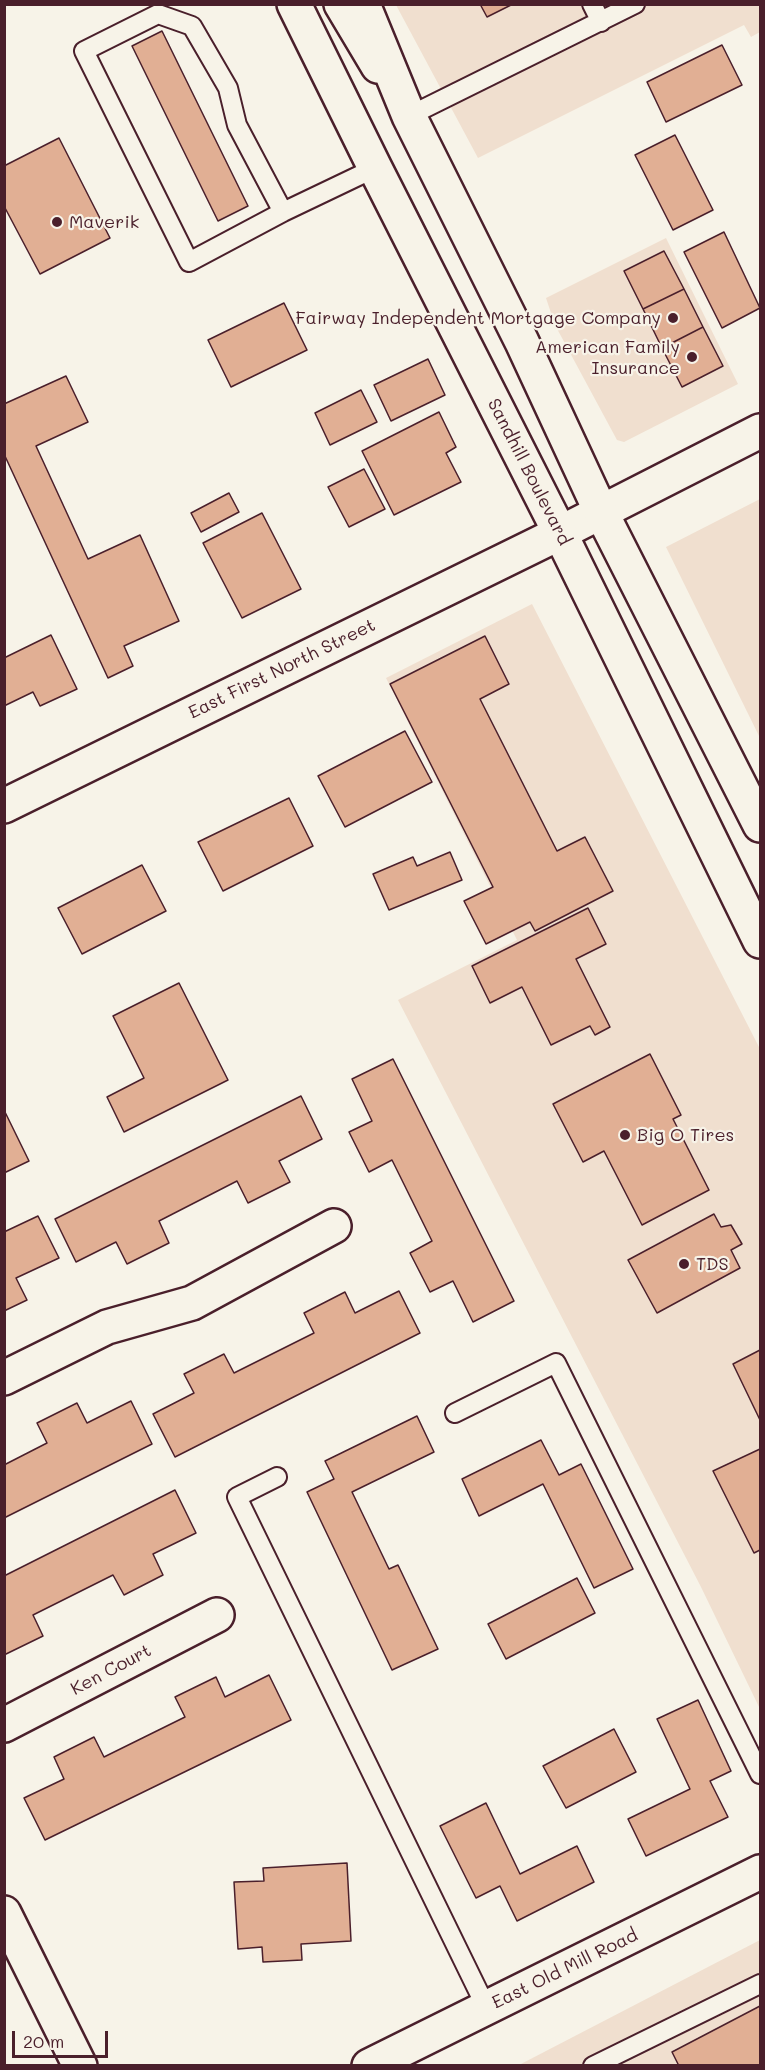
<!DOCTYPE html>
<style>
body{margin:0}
#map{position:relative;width:765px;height:2070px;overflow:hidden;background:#f7f3e8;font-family:Mali,sans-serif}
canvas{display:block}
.frame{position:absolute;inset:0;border:6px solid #4a1f2b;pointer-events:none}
.scale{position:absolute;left:12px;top:2031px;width:96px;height:27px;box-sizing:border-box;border:3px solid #4a1f2b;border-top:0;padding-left:8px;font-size:18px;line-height:21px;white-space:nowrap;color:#4a1f2b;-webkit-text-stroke:4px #f7f3e8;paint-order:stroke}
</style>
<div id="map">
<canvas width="765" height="2070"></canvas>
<div class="frame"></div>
<div class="scale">20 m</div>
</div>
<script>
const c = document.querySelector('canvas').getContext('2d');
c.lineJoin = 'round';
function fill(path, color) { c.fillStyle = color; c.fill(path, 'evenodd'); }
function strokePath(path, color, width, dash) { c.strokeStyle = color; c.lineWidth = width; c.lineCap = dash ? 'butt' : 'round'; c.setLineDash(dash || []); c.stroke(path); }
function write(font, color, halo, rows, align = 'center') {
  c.font = font + ' Mali,sans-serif'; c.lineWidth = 4.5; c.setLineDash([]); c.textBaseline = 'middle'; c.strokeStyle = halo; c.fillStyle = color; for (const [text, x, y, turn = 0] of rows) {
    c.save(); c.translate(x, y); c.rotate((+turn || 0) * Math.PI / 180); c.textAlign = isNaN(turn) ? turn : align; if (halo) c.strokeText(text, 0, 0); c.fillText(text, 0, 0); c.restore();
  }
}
const built = new Path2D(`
 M396,5h364v27l-9,5 -7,-12 -266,133z
 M666,238l72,146 -114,58 -7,-2 -62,-115 -9,-27z
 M760,499v239l-94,-191z
 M532,604l228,445v660l-59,-122 -303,-587 119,-60 -131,-262z
 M760,1940v125h-241z`);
const building = new Path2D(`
 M480,4h33l-26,13z
 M162,31l86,175 -30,15 -86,-175z
 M722,45l20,40 -76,37 -19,-40z
 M675,135l38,75 -40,20 -38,-75z
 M59,138l51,100 -70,36 -36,-68v-40z
 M724,232l36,76 -38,20 -38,-76z
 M664,251l20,38 -41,20 -19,-38z
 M684,289l19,38 -41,21 -19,-39z
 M284,303l23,47 -76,37 -23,-47z
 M703,327l20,39 -41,21 -20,-39z
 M428,359l17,36 -54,26 -17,-36z
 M66,376l22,46 -52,24 52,113 52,-24 39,86 -55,25 9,20 -25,12 -104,-224v-50z
 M361,390l16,32 -47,23 -15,-32z
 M439,412l17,35 -10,6 15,29 -67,33 -32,-64z
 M364,469l21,40 -36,18 -21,-40z
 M229,493l10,19 -38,20 -10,-19z
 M262,513l39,76 -59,29 -39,-75z
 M51,635l26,54 -37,17 -7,-14 -29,14v-48z
 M485,636l24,48 -29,15 77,152 28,-14 28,54 -78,40 -5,-9 -44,22 -22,-43 29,-14 -103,-203z
 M405,731l27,51 -87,45 -27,-51z
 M289,798l24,48 -90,45 -25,-49z
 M450,852l12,28 -73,30 -16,-36 40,-17 4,9z
 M142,865l24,46 -84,43 -24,-46z
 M588,908l18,36 -30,15 34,68 -15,8 -5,-9 -39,19 -29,-58 -32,16 -18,-37z
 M179,983l49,97 -104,52 -17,-35 37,-19 -31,-62z
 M650,1054l31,61 -8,4 36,71 -67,35 -38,-74 -21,11 -30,-58z
 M393,1059l121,242 -41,21 -20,-41 -23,11 -20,-39 22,-12 -40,-81 -23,12 -20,-40 23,-11 -20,-42z
 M301,1096l21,43 -43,22 11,21 -42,21 -11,-22 -78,40 10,22 -42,21 -11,-22 -40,20 -21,-43z
 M4,1110l25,51 -25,12z
 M714,1214l7,13 10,-2 11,19 -11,6 9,18 -83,45 -29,-53z
 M38,1216l21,42 -43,20 11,22 -23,11v-79z
 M399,1291l21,42 -245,124 -22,-43 41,-21 -10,-19 40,-20 10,19 80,-40 -10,-20 41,-21 10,21z
 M760,1350v70l-27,-56z
 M131,1401l21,43 -148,74v-53l43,-22 -10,-20 40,-20 10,20z
 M417,1416l17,36 -82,40 37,77 9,-4 40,84 -46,21 -85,-178 27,-13 -9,-18z
 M541,1440l18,35 22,-11 52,105 -39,19 -51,-104 -64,32 -17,-37z
 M760,1449v101l-6,3 -41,-82z
 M175,1490l21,43 -43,21 10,21 -39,20 -11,-20 -80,40 10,21 -39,19v-79z
 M577,1578l18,35 -89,46 -18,-35z
 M269,1675l22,45 -246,120 -21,-42 40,-19 -10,-22 40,-20 10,20 81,-40 -10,-20 41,-20 9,20z
 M698,1700l33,71 -21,10 18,36 -82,39 -18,-37 62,-30 -33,-70z
 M614,1729l22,43 -70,36 -23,-42z
 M486,1803l34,71 57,-28 17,36 -77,39 -17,-35 -24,12 -36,-72z
 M347,1863l4,78 -50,3 1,16 -39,2 -1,-15 -24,2 -4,-67 30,-1 -1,-13z
 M760,2006v60h-81l-7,-14z`);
const service = new Path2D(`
 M592,4l9,18
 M409,116l226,-112
 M283,212l-46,-87 -9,-37 -36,-62 -34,-12 -74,37 105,211 94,-50 92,-44
 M455,1413l101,-50 204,411
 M277,1477l-40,20 249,510
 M593,2066l167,-82`);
const minor = new Path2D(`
 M4,806l556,-273 200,-102
 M4,1378l103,-51 85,-24 142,-77
 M4,1725l213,-110
 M4,1913l76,153`);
const tertiary = new Path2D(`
 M369,2066l391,-194`);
const secondary = new Path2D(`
 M341,4l37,62`);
const primary = new Path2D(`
 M294,4l81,164 185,365 200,408
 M363,4l46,112 113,226 79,170 159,313`);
const markers = [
 [57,222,6,"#4a1f2b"],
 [673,318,6,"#4a1f2b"],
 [692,357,6,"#4a1f2b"],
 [625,1135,6,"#4a1f2b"],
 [684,1264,6,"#4a1f2b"]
];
const poiNames = [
 ["Maverik",69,222],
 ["Fairway Independent Mortgage Company",661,318,"right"],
 ["American Family",680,347,"right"],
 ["Insurance",680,368,"right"],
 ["Big O Tires",637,1135],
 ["TDS",696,1264]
];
const streetNames = [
 ["Sandhill Boulevard",529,472,63],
 ["East First North Street",282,669,-26],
 ["Ken Court",111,1670,-28],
 ["East Old Mill Road",565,1969,-26]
];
fill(built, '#f0dfcf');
fill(building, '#e1af94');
strokePath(building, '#4a1f2b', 1.5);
strokePath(service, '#4a1f2b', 22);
strokePath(minor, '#4a1f2b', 38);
strokePath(tertiary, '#4a1f2b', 38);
strokePath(secondary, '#4a1f2b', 38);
strokePath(primary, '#4a1f2b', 38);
strokePath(service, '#f7f3e8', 18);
strokePath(minor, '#f7f3e8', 33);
strokePath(tertiary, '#f7f3e8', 33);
strokePath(secondary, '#f7f3e8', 33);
strokePath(primary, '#f7f3e8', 33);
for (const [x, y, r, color] of markers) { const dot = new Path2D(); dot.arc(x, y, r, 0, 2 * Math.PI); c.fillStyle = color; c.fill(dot); strokePath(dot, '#f7f3e8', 2); }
write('18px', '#4a1f2b', '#f7f3e8', poiNames, 'left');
write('18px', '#4a1f2b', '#f7f3e8', streetNames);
</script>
